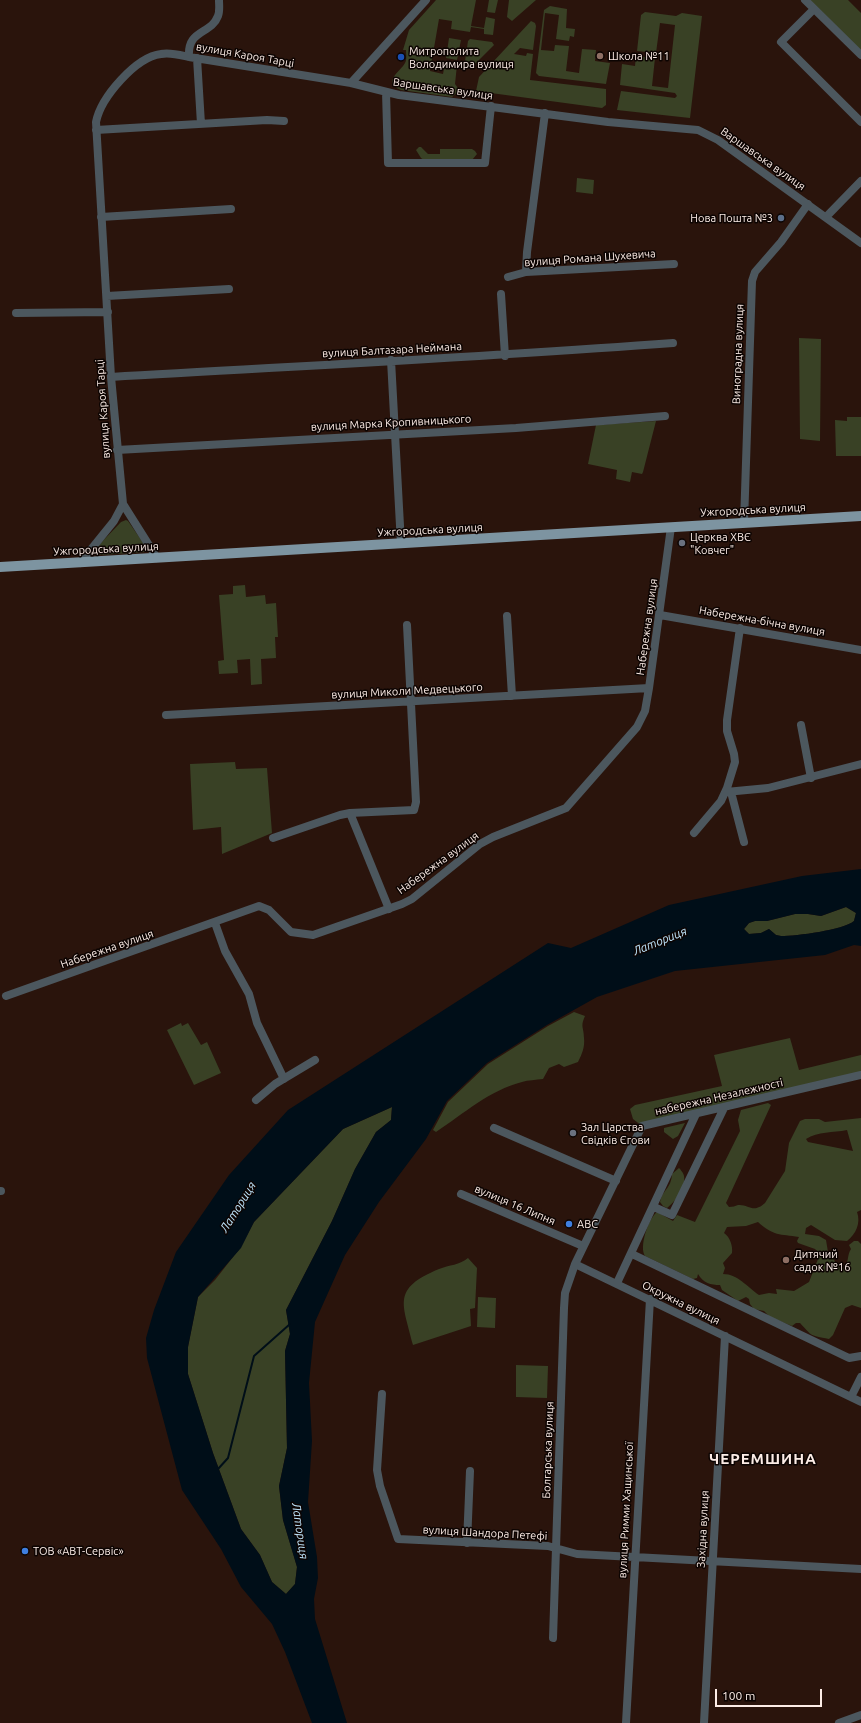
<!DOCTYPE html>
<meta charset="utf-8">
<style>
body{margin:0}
#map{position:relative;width:861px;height:1723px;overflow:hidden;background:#2a140c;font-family:Ubuntu,sans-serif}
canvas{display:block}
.scale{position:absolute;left:715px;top:1689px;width:107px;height:18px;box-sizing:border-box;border:2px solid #fcece6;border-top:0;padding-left:5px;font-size:12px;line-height:14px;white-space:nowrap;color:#fcece6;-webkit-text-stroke:3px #0c0402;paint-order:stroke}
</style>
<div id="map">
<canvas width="861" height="1723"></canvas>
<div class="scale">100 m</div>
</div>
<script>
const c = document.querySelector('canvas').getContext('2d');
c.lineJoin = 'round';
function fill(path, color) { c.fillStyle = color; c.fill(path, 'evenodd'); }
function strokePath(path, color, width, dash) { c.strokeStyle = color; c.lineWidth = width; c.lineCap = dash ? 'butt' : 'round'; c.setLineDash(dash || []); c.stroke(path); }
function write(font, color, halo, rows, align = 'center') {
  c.font = font + ' Ubuntu,sans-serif'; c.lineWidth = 3; c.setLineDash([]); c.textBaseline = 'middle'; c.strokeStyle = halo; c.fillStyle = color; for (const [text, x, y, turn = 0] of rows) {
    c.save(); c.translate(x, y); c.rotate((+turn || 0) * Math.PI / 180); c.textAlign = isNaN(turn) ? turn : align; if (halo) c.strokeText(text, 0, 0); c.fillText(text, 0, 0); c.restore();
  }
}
const green = new Path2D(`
 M436,0h40l-5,26 13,2 2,-11 9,2 -2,16 -9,-1v-5l-13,-2 -1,5 -19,-3 1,-8 -13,-2 -9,52 13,3 2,-10 12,1 -2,19 3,4 -1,5 -5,4 -51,-7c-20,-8 0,-19 4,-27 2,-3 1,-9 1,-13h-3l6,-20z
 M489,0h9l-3,13 -8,-1z
 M509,0h27l-24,21 -5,-4z
 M805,0h43l13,13v42z
 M550,6l17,3 -1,19 9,1 -1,8 -4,-1 -1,5 -13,-2 3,-24 -14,-2 -4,37 13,1 1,-6 14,1 -3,25 13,2 3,-24 14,1 -1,11 15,2 -4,21 -67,-8 -3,-3 8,-63z
 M645,12l31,4 6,-3 20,3 -12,102 -73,-8 4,-19 54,7 2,-2 -2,-3 -55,-8 2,-21 13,2 1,-10 19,2 -3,28 16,2 7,-63 -15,-2 -4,30 -19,-2 4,-36z
 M531,21l4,2 1,3 -3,24 -13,-2 -6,6 12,2 1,-3 6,1 -3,26 76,9v16l-4,3 -126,-17 3,-14z
 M449,38l12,2 -4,20 -11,-2z
 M470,39l22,3 2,3 -21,21 -6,-1 -2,-4 3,-20z
 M419,147h2l7,7h12v-5h32l3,2 2,3 -5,6 -47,1 -4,-3 -5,-8z
 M577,178l17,2 -1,14 -17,-2z
 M799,338l22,1 -1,102 -20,-2z
 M847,417h14v39h-25l-1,-36 12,1z
 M656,421l-13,51 -1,2 -10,-2 -2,10 -14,-3 1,-9 -29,-6 8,-39z
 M126,520l2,1 18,26 -1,5 -45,3 -2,-5v-4l23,-24z
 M245,585l1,12 19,-2 1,9 10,-1 2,34h-3l1,21 -15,1 1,25 -11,1 -1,-26 -13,1 1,13 -19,1 -1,-13 6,-1 -5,-65 14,-1v-8z
 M235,762l1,7 31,-1 5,65 -50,21 -1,-27 -28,3 -3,-66z
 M846,907l10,6 -2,8c-11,9 -57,15 -73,15l-5,-1 -7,-6 -8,4 -12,1 -5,-5 5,-6 6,-2h12l28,-7h13l13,2z
 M574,1012l11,4c-5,11 -1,11 -1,22 1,9 -2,16 -6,24l-14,5 -5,-3 -10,4 -6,11c-7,1 -15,1 -21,3 -32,8 -59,32 -86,50l-3,-2 15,-28 40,-38 60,-38z
 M181,1023l1,3 6,-3 13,22 6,-3 14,31 -27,12 -27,-55z
 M790,1038l9,32 62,-15v20l-219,51 -9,-7 -3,-10 5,-4 87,-19 -8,-31z
 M768,1103l3,2 -45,98 3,4c4,0 6,-1 9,-2 11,-1 15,9 27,-2l20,-32 4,-28 11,-22 5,-2h14l6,3 36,-4v92l-4,2c4,11 -1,22 -10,29l-12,-1 -24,-15 -5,3 -1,6 14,2 7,4 2,12 12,16 5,-1c4,-6 2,-12 6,-18l-2,-4 5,-4h4l3,3v64l-9,-3 -7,3 -12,27 -4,4c-20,-4 -16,-2 -29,-16h-4l-4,3 -22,-9 -6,-6 -10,-2 -4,-5 -1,-5 -3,-2 -8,4 -16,-11 -2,-5c-9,0 -17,-2 -22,-11l-1,4 -4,1 -48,-23c-6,-9 3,-37 12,-44l16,9 4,-6 18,7 45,-91 -2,-11 3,-10zM847,1130l6,21 -45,-9 -2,-3c12,-8 27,-6 41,-9zM758,1222c15,14 22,12 41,15l-2,4 1,2 17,6 5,5 -11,28 -15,9 -18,-2 1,5 -8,-1 -10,2c-12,-8 -21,-21 -36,-21l2,-6 -2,-5 9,-10c1,-7 -2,-16 -8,-20l3,-6 19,-1z
 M392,1107l-1,13 -15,12 -21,37 -23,52 -46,89 4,24 -5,17 2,97 -8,38 4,34 14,47 -2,17 -9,10 -14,-12 -12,-27 -19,-26 -28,-76 -25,-79v-27l10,-50 17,-17 25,-32 14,-26 89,-93z
 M685,1123l-7,13 -5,3 -9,-7v-4z
 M679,1168c2,2 5,6 5,8 2,11 -9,26 -17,32l-4,-2 -3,-4c3,-13 11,-13 12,-28z
 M468,1258l9,10 -2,40 -5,1 1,17 -58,19c-10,-42 -22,-56 26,-76 10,-4 21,-4 29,-11z
 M478,1297l18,1 -1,30 -18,-1z
 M516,1365l32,1 -1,32 -31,-1z`);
const water = new Path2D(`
 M861,869v77l-7,-1 -29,10 -150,16 -78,26 -50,28 -60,38 -40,38 -21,38 -47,63 -34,53 -30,67 -6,61 3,58 -4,61 9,55 1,21 -4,21 1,20 32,104h-35l-27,-71 -13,-28 -31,-37 -20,-38 -39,-59 -35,-132 -1,-20 8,-28 22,-58 53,-77 59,-65 260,-167 23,5 98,-43 133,-29zM846,907l10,6 -2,8c-11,9 -57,15 -73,15l-5,-1 -7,-6 -8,4 -12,1 -5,-5 5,-6 6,-2h12l28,-7h13l13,2zM392,1107l-1,13 -15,12 -21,37 -23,52 -46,89 4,24 -5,17 2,97 -8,38 4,34 14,47 -2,17 -9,10 -14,-12 -12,-27 -19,-26 -28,-76 -25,-79v-27l10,-50 43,-49 13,-26 89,-93z`);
const stream = new Path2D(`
 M218,1469l10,-11 26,-102 36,-32`);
const minor = new Path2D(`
 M805,0l56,55
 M814,9l-33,33 80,80
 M189,57c-2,-28 22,-22 29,-41 2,-5 1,-11 1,-16
 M197,58l4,66
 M351,83l75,-83
 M386,92l2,71h97l6,-57
 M96,130l171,-10 17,1
 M101,217l130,-8
 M826,217l35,-36
 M526,272l1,-20 18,-139
 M508,277l18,-5 148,-8
 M501,294l4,62
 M107,296l122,-7
 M16,313l92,-1
 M391,360l10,184
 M111,377c188,-11 375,-20 562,-34
 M117,450l399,-22 149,-12
 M744,523l8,-242 3,-9 26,-30 27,-38
 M157,558l-34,-54 -12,-127 -15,-255c5,-25 40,-65 65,-68 9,-2 19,1 28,3l162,26 48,12 209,27 90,8 20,10 143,103
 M80,563l34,-42 9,-17
 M660,615l201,35
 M507,616l5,80
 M166,715l483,-27
 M801,725l10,53
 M726,792l42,-4 93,-24
 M731,792l13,50
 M350,813l64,-3 2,-8 -9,-177
 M694,833l27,-32 6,-13 8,-26 -1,-8 -7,-23v-11l13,-92
 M273,838l67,-23 10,-2 39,96
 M215,923l10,28 24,43 8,29 27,56
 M6,996l253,-90 10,4 22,22 22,3 89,-31 10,-5 68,-55 13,-7 73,-29 71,-81 8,-16 4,-23 22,-161
 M861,1075l-219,51 -67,138 286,138
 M256,1100l19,-16 40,-24
 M494,1128l122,53
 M0,1191h1
 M461,1194l122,52
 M654,1207l18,8 52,-107
 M632,1254l217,104 12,-2
 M617,1283l79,-169
 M382,1394l-5,76 3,16 18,53 150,7 29,8 284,15
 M851,1397l10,-20
 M467,1543l3,-72
 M553,1638l11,-330 1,-15 10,-29
 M626,1723l24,-424
 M704,1723l21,-387
 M839,1723l22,-8`);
const major = new Path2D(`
 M0,567l861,-51`);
const markers = [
 [600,56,4,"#8d6e63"],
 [401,57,4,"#1a4fb4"],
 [781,218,4,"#5c6f8a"],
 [682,543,4,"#6b7280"],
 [573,1133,4,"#6b7280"],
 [569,1224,4,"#3f7fe0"],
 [786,1260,4,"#8d6e63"],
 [25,1551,4,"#3f7fe0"]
];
const poiNames = [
 ["Митрополита",409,51],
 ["Володимира вулиця",409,64],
 ["Школа №11",608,56],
 ["Нова Пошта №3",773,218,"right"],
 ["Церква ХВЄ",690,537],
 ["\"Ковчег\"",690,550],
 ["Зал Царства",581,1127],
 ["Свідків Єгови",581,1140],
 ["ABC",577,1224],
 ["Дитячий",794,1254],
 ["садок №16",794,1267],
 ["ТОВ «АВТ-Сервіс»",33,1551]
];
const streetNames = [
 ["вулиця Кароя Тарці",245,55,10],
 ["Варшавська вулиця",443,89,8],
 ["Варшавська вулиця",763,159,35],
 ["вулиця Романа Шухевича",590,258,-4],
 ["вулиця Балтазара Неймана",392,350,-3],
 ["Виноградна вулиця",738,354,-88],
 ["вулиця Кароя Тарці",103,409,-94],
 ["вулиця Марка Кропивницького",391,423,-3],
 ["Ужгородська вулиця",753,510,-3],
 ["Ужгородська вулиця",430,530,-3],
 ["Ужгородська вулиця",106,549,-3],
 ["Набережна-бічна вулиця",762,621,10],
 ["Набережна вулиця",647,627,-82],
 ["вулиця Миколи Медвецького",407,691,-3],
 ["Набережна вулиця",438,863,-36],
 ["Набережна вулиця",107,949,-19],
 ["набережна Незалежності",719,1097,-13],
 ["вулиця 16 Липня",515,1205,23],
 ["Окружна вулиця",681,1303,26],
 ["Болгарська вулиця",548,1450,-88],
 ["вулиця Римми Хащинської",626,1510,-87],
 ["Західна вулиця",703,1529,-87],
 ["вулиця Шандора Петефі",485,1533,3]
];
const waterNames = [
 ["Латориця",660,941,-22],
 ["Латориця",238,1207,-58],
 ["Латориця",300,1531,82]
];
const districtNames = [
 ["ЧЕРЕМШИНА",763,1459]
];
fill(green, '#394125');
fill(water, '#000e18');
strokePath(stream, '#000e18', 2);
strokePath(minor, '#4c575e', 8);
strokePath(major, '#7d94a1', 10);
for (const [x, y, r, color] of markers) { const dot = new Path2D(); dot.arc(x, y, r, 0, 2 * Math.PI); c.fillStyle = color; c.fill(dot); strokePath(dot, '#0c0402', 1.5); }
write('11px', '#fcece6', '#0c0402', poiNames, 'left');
write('11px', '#fcece6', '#0c0402', streetNames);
write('italic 12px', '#bfe5fc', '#0c0402', waterNames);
c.letterSpacing = '1px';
write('bold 15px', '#fcece6', '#0c0402', districtNames);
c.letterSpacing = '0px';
</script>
